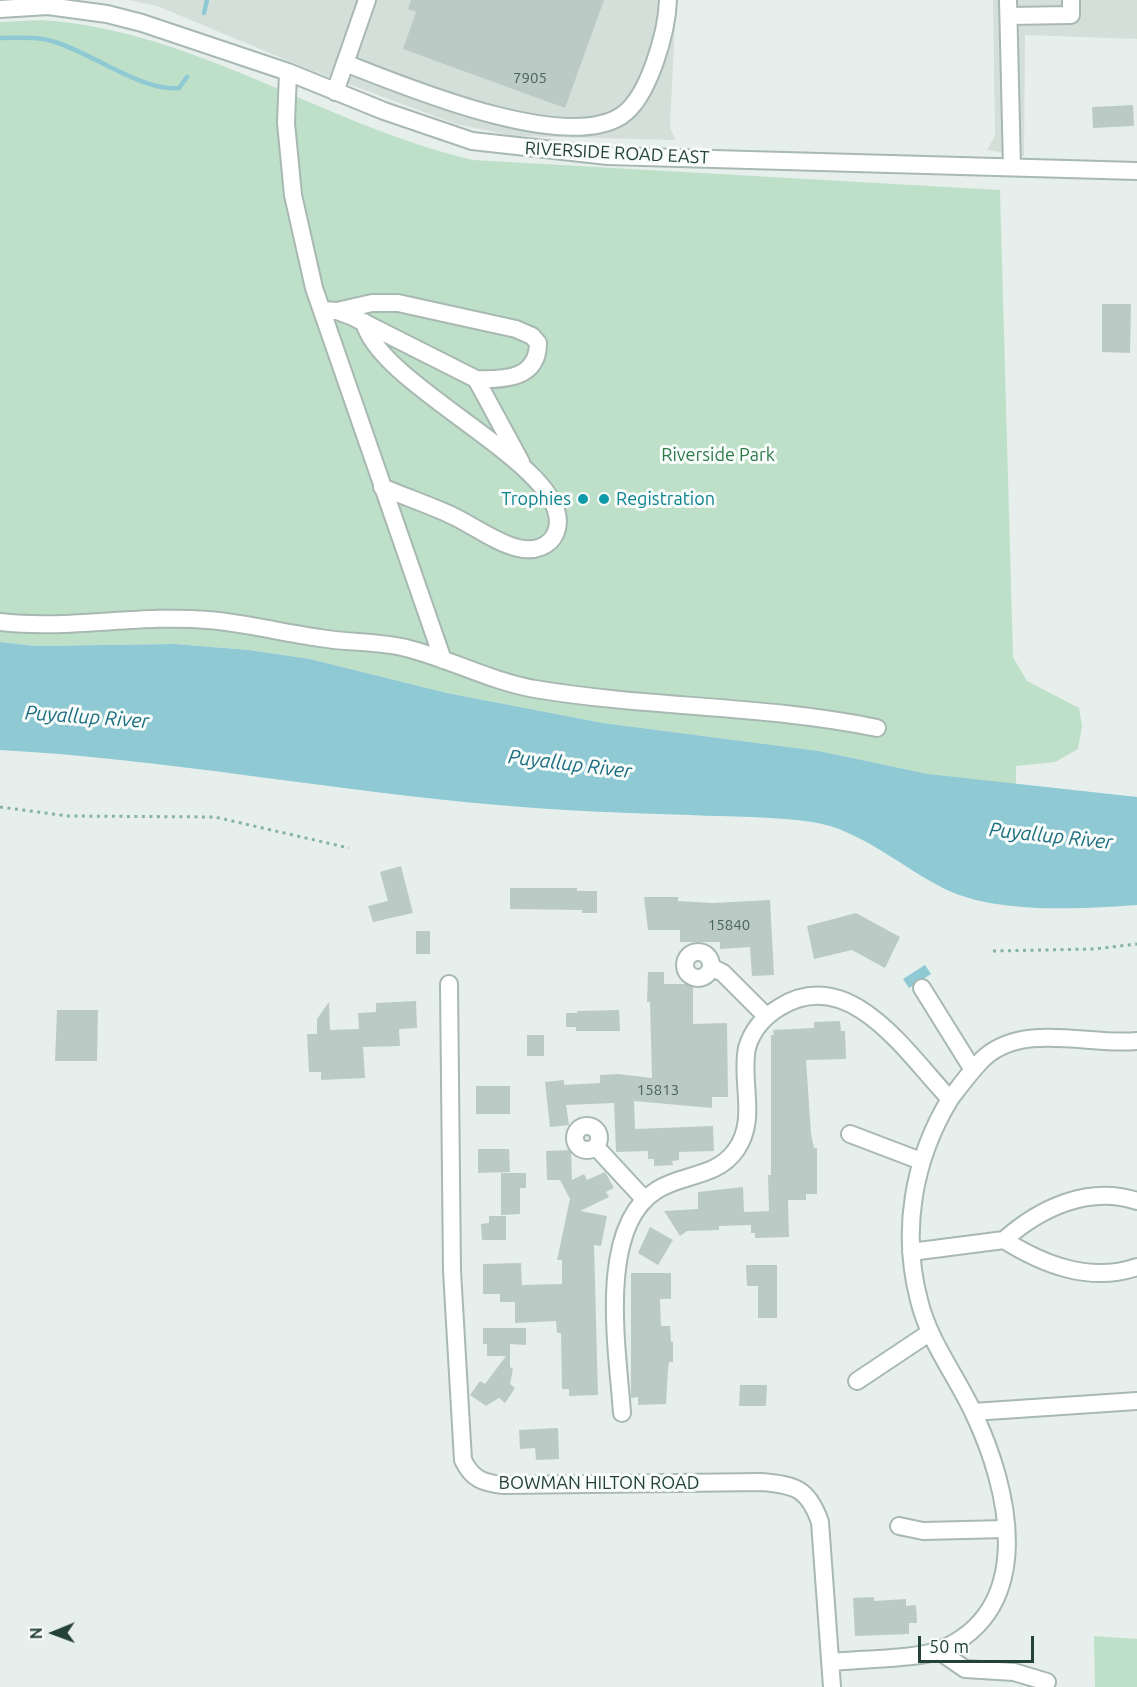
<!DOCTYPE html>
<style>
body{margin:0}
#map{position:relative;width:1137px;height:1687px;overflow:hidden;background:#e6efeb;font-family:Ubuntu,sans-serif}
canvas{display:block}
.north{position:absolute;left:24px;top:1603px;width:60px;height:60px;-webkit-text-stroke:4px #f7fbf9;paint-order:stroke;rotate:269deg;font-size:16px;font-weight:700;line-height:24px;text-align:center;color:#24423a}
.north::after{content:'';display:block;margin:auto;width:21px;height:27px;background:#24423a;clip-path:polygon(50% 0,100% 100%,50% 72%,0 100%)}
.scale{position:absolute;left:918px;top:1636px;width:116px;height:27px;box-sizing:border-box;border:3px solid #24423a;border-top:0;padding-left:8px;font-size:18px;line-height:21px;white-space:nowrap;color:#24423a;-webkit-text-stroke:4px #f7fbf9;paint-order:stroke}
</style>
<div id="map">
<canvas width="1137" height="1687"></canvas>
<div class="north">N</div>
<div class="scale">50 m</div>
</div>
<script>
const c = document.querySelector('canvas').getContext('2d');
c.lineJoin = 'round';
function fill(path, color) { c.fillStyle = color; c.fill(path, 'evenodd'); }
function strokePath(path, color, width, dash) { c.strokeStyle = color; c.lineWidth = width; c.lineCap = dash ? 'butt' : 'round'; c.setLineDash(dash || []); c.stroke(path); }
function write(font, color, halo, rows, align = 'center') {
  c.font = font + ' Ubuntu,sans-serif'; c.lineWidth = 6; c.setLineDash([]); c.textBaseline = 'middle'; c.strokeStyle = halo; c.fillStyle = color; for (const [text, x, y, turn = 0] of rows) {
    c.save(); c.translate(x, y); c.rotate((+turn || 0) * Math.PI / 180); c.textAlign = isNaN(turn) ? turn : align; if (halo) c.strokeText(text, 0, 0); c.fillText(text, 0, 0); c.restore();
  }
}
const built = new Path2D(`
 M129,0h547l-6,128 6,12 -162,-4 -58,-12 -148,-55 -151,-63z
 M993,0h144v39l-112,-4 -1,121 -37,-6 8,-14z`);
const green = new Path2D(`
 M43,20c154,11 281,105 430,140l527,30 13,467 14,24 52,27 3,18 -4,23 -23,13 -39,4v20l-88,-12 -109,-23 -216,-28 -156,-30 -137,-34 -61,-9 -74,-6 -140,2 -35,-4v-620z
 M1094,1636l43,3v48h-42z`);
const water = new Path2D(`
 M0,642l35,4 140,-2 74,6 61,9 137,34 156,30 216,28 109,23 209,23v108c-56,4 -138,9 -190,-15 -44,-21 -86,-61 -135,-68 -40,-6 -81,-5 -122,-7 -64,-2 -128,-4 -192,-10 -166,-14 -331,-46 -498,-55z
 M925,965l6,9 -22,14 -6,-9z`);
const stream = new Path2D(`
 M204,13l3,-13
 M0,38c18,0 38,-2 55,4 37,11 87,50 124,46l8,-11`);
const building = new Path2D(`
 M411,0h193l-39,108 -162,-59 13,-37 -8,-3z
 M1133,105l1,21 -41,2 -1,-21z
 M1102,304h29l-1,49 -28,-1z
 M401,866l12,47 -40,9 -5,-16 20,-5 -8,-29z
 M510,888h67v3h20v22h-15v-3l-72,-1z
 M644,897h34v4l34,2 58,-3 4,75 -22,1 -2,-29 -30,2v-7h-40v-12h-32z
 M856,913l44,24 -15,31 -33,-18 -38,9 -7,-33z
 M416,931h14v23h-14z
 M648,972h16v12h29v40l34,-1 1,74h-16v11l-78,-7 1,28 78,-3 1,25 -35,1v8l-7,1 1,4 -19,1v-7h-6v-8l-32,1 -2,-49 -48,2 3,20 -19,2 -5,-45 19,-2v5l36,-2v-8l18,-1 34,4 -2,-76h-3z
 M416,1001l1,27 -18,1 1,17 -37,1 2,31 -44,2v-8h-12l-2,-38h10v-15l12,-17 1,28 29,-1 -1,-16 18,-1v-9z
 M57,1010h41l-1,51h-42z
 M619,1010l1,21h-44v-4h-10v-14h11v-2z
 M840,1021l1,10h4l1,28 -40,1 5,74 3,14h3v46h-11v6h-18l1,37 -34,1v-5h-4v-8l-32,1v4l-32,1 -7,5 -16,-25 34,-2v-17l45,-5 1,25 25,-1 -1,-36h3v-140h3l-1,-5 41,-2v-6z
 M527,1035h17v21h-17z
 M476,1086h34v28h-34z
 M478,1149h31l1,23 -32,1z
 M571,1150l1,30 12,-6 3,6 18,-8 9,16 -8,4 3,5 -29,14 27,5 -6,30 -7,-1 4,150 -29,1v-7h-7l-1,-56h-4l-1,-12 -41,2v-21h-15v-8h-17v-30l38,-1 1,22 40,-1v-24h-5l13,-61 -10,-19h-13l-1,-29z
 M501,1173h25v15h-6v26l-19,1z
 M489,1216h17v24h-24l-1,-16 8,-1z
 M650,1227l23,13 -15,25 -20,-12z
 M746,1265h31v53h-19v-32h-11z
 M631,1273h40v26h-11l1,27h9l1,16h2v20h-4l-1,7 -2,35 -28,1v-8l-7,1z
 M483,1328h43v17l-16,-1v23l3,2 -3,15 5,4 -10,15 -6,-5 -13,8 -16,-11 10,-14 5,3 21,-28h-19v-12h-4z
 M740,1385h27l-1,21h-27z
 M558,1428l1,31 -23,1 -1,-12 -15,1 -1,-19z
 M874,1597v4l32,-2v7l10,-1 1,18h-8v11l-54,2 -2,-38z`);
const path = new Path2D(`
 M0,807l68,9 147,1 134,31
 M993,951l101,-2 43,-5`);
const minor = new Path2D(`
 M1008,0l4,167
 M0,9l48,-3 59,8 35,9 146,49 96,39 88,30 136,15 529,15
 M1009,16l62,-1v-15
 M345,63c59,23 218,90 276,53 28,-18 46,-85 47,-116
 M288,72l-2,51 7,72 21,93 129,372
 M335,92l32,-92
 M322,310l15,1 16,6 123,62c28,1 62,0 62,-36l-6,-7 -16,-7 -118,-26h-26l-35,8
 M364,322c16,67 216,148 192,210 -6,15 -22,20 -38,16 -22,-5 -44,-22 -65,-32 -23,-11 -48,-19 -71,-29
 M476,379l45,83
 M0,622c69,8 139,-8 208,-2 38,3 75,13 112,18 28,5 58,3 86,10 44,11 84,33 129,41 114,19 230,16 342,39
 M685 965a13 13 0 1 1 26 0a13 13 0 1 1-26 0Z
 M711,967l12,6 43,43
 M449,984l3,287 11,189c9,19 20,23 40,25l259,-3c33,3 46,6 58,40l12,165
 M922,988l51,82
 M950,1099c11,-14 22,-30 35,-42 40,-35 105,-11 152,-16
 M575 1138a12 12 0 1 1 24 0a12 12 0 1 1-24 0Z
 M850,1134l71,27
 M596,1147l49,53
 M1137,1201c-48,-16 -97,7 -133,39 40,25 86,43 133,27
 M911,1252l93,-12
 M857,1381l72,-48
 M973,1412l164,-11
 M622,1413c-4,-61 -26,-186 35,-223 27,-17 59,-12 79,-40 22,-31 4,-68 11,-102 5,-18 18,-32 33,-41 71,-44 129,50 170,92 -37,61 -49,132 -31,201 10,42 37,75 55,114 35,74 64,195 -34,236 -21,9 -82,9 -108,12
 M899,1526l24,5 83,-2
 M939,1651l26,18 49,3 33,10`);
const markers = [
 [583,499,6,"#0f9aa8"],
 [604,499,6,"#0f9aa8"]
];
const numberNames = [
 ["7905",530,78],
 ["15840",729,925],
 ["15813",658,1090]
];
const streetNames = [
 ["RIVERSIDE ROAD EAST",617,153,3],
 ["BOWMAN HILTON ROAD",599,1483]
];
const parkNames = [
 ["Riverside Park",718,455]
];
const cultureNames = [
 ["Trophies",571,499],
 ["Registration",616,499,"left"]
];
const waterNames = [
 ["Puyallup River",87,717,4],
 ["Puyallup River",570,764,7],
 ["Puyallup River",1051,836,6]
];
fill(built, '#d4dfda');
fill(green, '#bfe0c8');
fill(water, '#8ec9d4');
strokePath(stream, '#8ec9d4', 4.5);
fill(building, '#bbcac4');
strokePath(minor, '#a8b8b2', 20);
strokePath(path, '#86b3a5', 3, [3, 4.5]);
strokePath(minor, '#fff', 16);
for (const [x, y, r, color] of markers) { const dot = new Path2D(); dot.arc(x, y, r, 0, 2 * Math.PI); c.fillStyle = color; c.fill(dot); strokePath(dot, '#f7fbf9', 2); }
write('15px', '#4a645c', null, numberNames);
write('18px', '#24423a', '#f7fbf9', streetNames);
write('18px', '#2d7a4b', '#f7fbf9', parkNames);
write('18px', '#0d838f', '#f7fbf9', cultureNames, 'right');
write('italic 20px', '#1c6f80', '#f7fbf9', waterNames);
</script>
